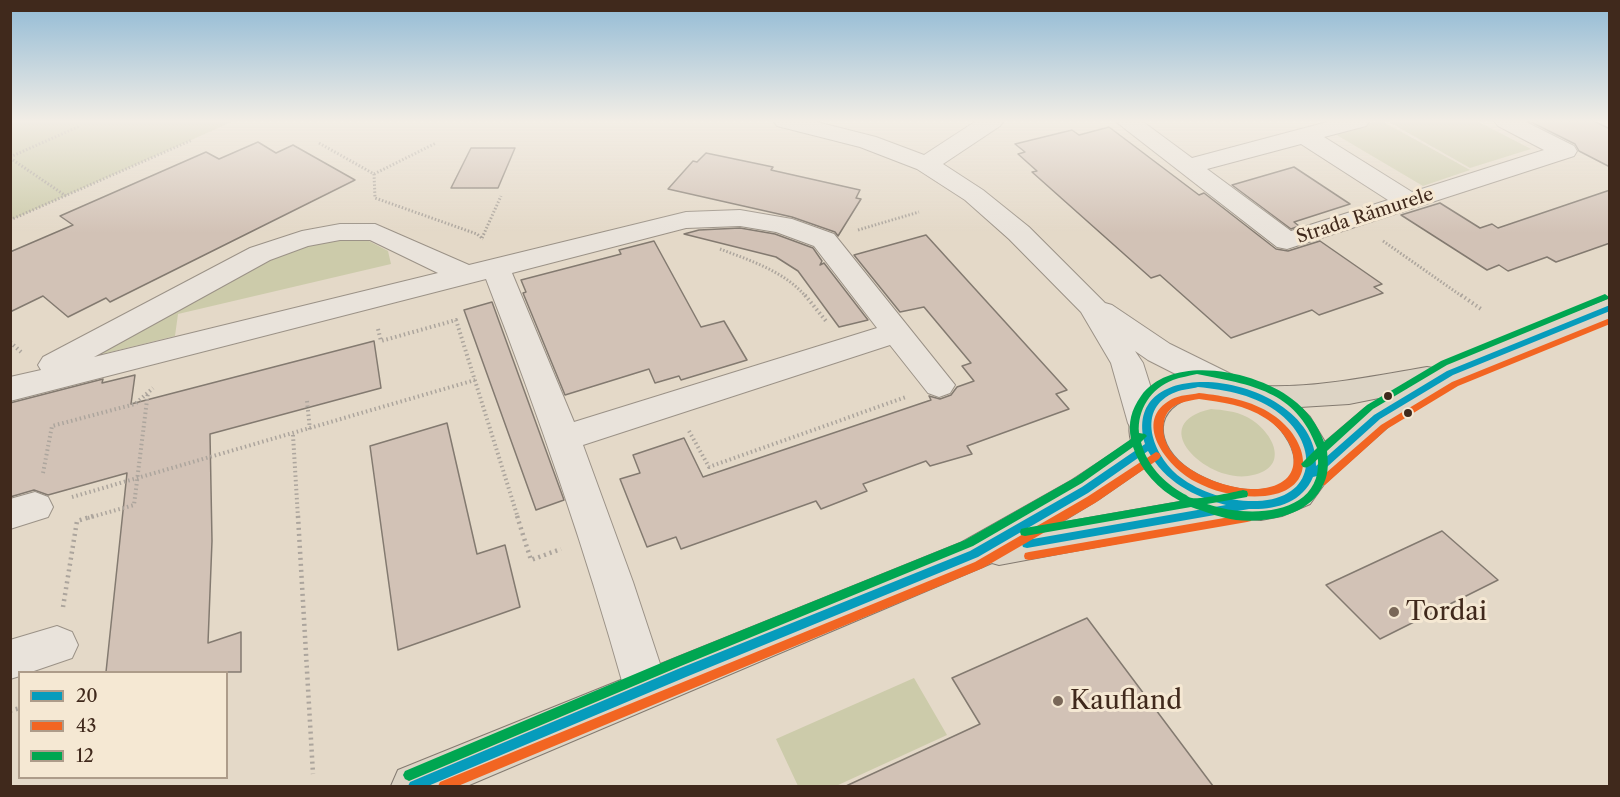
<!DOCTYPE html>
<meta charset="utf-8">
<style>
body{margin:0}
#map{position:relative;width:1620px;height:797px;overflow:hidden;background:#e4d9c8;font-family:"Libre Caslon Text",serif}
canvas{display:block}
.frame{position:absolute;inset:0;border:12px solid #40291c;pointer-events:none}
.legend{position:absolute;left:18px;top:671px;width:210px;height:108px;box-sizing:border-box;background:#f5e8d3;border:2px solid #ad9c8a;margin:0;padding:8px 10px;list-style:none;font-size:18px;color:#40291c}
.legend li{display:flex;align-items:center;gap:12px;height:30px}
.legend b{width:30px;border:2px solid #ad9c8a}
</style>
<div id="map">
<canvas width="1620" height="797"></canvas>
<div class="frame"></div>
<ul class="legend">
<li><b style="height:8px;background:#069cbc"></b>20</li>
<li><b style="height:8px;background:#f26522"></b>43</li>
<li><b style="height:8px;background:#00a651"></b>12</li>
</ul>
</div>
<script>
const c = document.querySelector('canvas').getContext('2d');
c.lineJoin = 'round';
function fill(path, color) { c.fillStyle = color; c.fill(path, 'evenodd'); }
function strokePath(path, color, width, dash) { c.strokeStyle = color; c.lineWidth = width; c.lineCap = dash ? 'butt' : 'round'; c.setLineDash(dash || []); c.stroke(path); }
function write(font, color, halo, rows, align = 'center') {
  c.font = font + ' "Libre Caslon Text",serif'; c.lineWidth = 6; c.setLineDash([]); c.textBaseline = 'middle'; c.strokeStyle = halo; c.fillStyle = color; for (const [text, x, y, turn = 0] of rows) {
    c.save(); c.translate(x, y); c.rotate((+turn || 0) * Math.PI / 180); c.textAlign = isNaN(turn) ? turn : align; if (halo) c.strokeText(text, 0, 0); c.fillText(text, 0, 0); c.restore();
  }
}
const green = new Path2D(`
 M11,121h223l-223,99z
 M1377,121h5l88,49 -47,16 -88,-52z
 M1387,121h90l54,28 -61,19z
 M335,240l34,1 19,10 3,13 -213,50 -3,22 -93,23 187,-101 35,-12z
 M1211,409c12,1 24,2 36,8 28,15 45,53 1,59 -42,6 -104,-52 -37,-67z
 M914,678l33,57 -111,51h-38l-22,-47z`);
const building = new Path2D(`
 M1529,121h65l16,8v38l-31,-16 -4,-7z
 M1109,127l90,68 5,-2 72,56 12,2 32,-10 62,43 -8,3 9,6 -64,22 -7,-5 -81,28 -71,-63 -9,3 -119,-106 5,-1 -19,-17 7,-2 -10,-8 57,-14 7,5z
 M258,142l18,11 17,-8 62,35 -245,122 -4,-4 -38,19 -25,-21 -33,16v-60l63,-27 -13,-9 146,-64 13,7z
 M471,148h44l-17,40h-47z
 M706,153l67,14 -2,3 89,20 -4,8 5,1 -23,37 -3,-4 -43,-15 -124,-28 25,-28 4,1z
 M1294,167l56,37 -56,18 5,4 -8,3 -59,-44z
 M1610,190v53l-54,19 -9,-5 -39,14 -9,-6 -12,5 -86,-55 39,-12 40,25 12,-4 6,4z
 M740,228l35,6 38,14 9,13 -2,4 4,-2 44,57 -29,7 -41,-56 -22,-14 -92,-23 15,-4z
 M926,235l141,155 -11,4 13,15 -102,37 5,8 -42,12 -4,-5 -63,23 4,7 -46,18 -5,-8 -135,48 -5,-12 -29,10 -27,-68 20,-6 -7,-18 51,-17 19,39 228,-77 -2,-4 11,3 11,-4 6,-8 17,-6 -12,-15 9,-3 -47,-56 -24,5 -46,-57z
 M654,241l47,86 23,-6 23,39 -66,20 -2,-4 -24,7 -6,-14 -84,26 -42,-102 3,-1 -5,-12 100,-26 -2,-4z
 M492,302l72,198 -28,10 -72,-200z
 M374,341l7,47 -171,46 2,107 -4,102 33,-11v40h-135l21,-199 -79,22 -14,-5 -24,7v-94l93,-24 -1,4 33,-8 -4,29z
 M447,423l30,131 28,-9 15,62 -122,43 -28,-204z
 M1442,531l56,49 -118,59 -54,-54z
 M1087,618l126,168h-367l134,-62 -28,-46z`);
const pathFar2 = new Path2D(`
 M319,143l55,31 1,24 102,36 6,5
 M10,157l70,-31
 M10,158l56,38
 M374,174l62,-31
 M10,220l182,-80
 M858,230l61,-18
 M482,238l19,-42
 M1383,241l80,56
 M720,249c29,11 66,23 86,48`);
const pathFar1 = new Path2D(`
 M805,295l21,26
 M1461,295l20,14
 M378,329l3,12 75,-21 62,198
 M10,342l11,10
 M307,401l3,29
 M689,431l20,36 197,-70
 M293,435l5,83
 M43,473l9,-47 83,-22 18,-16
 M72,497l403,-117
 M88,518l46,-13 14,-113`);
const path = new Path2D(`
 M298,516l15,258
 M517,516l14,44 30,-11
 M63,607l14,-86 16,-5
 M10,711l10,-3`);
const minor = new Path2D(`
 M773,121h40l63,16 48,18 52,-34h28l-4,5 -57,38 40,26 46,37 76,76 7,2 58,39 71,35 4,8 -4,8 -12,4 -12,-4 -69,-35 -13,-9 8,12 19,60 -5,9 -12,3 -12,-3 -5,-9 -17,-60 -30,-51 -72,-73 -44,-39 -48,-31 -57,-22 -83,-21z
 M1115,121h27l50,37 139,-37h39l-4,5 -42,11 88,55 132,-42 -46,-24 -4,-5h30l50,25 3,5 -3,5 -287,93 -10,-2zM1301,144l87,56 -97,31 -84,-62z
 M740,210l52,9 42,15 121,151 -5,8 -11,4 -11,-4 -38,-48 -307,100 50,137 35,106 -7,14 -15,6 -15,-6 -7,-14c-39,-139 -86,-275 -138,-409l-476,122v-24l31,-7 -3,-5 5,-8 207,-109 52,-17 38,-7h35l94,41 217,-53zM740,226l36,6 38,14 63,82 -303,94 -62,-149 174,-45zM340,240h30l68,33 -344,84 176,-97 38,-14z
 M35,492l13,5 5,10 -5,10 -38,12v-30z
 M57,626l15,6 6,13 -6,13 -41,14h-11v4l-10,3v-39z`);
const major = new Path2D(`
 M1610,298v21l-149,62 -72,45 -64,57 -15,21 -28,12 -21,4 -15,-1 -247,46 -7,-2 -525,223h-76l7,-16 562,-227 112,-63 59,-39c-4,-15 0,-26 7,-39 19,-32 64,-31 95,-24 10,2 21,8 31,8 54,2 110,-10 163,-19l6,1zM1198,396c23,2 45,6 66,19 32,20 51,73 -4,75 -25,1 -49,-7 -70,-20 -36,-24 -39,-64 8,-74zM1384,397l-19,11 -40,34 -15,-25 -10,-10 49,-3zM1144,468l20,21 21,12 -125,22 38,-23z`);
const bus1 = new Path2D(`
 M1610,305v6l-157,64 -73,44 -63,57 -4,1c-11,26 -38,33 -64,32l-222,39 -4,-1 -1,-3 1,-3 4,-1 199,-35c-33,-9 -61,-23 -78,-54l-60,42 -110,64 -292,120 -258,109h-20l2,-4 268,-113 292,-118 112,-64 63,-43c-28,-99 174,-70 171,22l58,-51 73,-44zM1198,387c28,3 59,8 82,27 40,32 36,85 -23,87 -26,1 -56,-8 -77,-24 -27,-21 -46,-69 -4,-85 7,-3 15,-3 22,-5z`);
const bus2 = new Path2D(`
 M1610,318v6l-152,62 -71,43 -62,56h-6l-2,-3 2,-3 62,-54 71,-43z
 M1199,393c25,3 53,7 74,22 36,24 47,75 -8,81 -24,2 -49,-3 -71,-15 -27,-15 -63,-60 -22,-82 8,-4 18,-4 27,-6zM1199,399c23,3 46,6 66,19 34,21 45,67 -7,71 -33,2 -102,-24 -94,-67 1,-9 8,-16 17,-19 5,-2 12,-3 18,-4z
 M1156,452l3,1 2,3 -2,3 -64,44 -112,65 -525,218h-20l2,-4 535,-220 112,-65z
 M1247,514l4,1 1,3 -1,3 -4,1 -218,38 -4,-1 -1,-3 1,-3 4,-1z`);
const bus3 = new Path2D(`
 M1605,294l4,3 -1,2 -161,66 -74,44 -46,42c1,11 2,21 -3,32 -13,33 -57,40 -88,37 -15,-2 -30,-8 -45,-13l-166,29 -4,-1 -1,-3 1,-3 4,-1 155,-27c-22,-12 -39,-30 -47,-54l-51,36 -109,63 -292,120 -272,115 -4,-2 -2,-4 2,-4 268,-113 292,-118 111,-63 55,-38c-3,-16 0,-29 10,-43 31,-43 115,-25 151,3 15,11 26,26 32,43l43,-37 74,-44zM1197,374c54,11 99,16 120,74l-16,16 2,3c6,2 10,-4 15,-8 4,58 -72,59 -111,45l40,-7 1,-3 -1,-3 -4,-1c-9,2 -44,10 -51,8 -3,0 -5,-3 -8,-4 -20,-11 -38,-30 -43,-52l6,-6 -2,-2 -6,-1c-2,-23 12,-45 34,-53 8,-3 16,-4 24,-6z`);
const markers = [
 [1388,396,5,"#40291c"],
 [1408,413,5,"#40291c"],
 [1394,612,6,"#796758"],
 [1058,701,6,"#796758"]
];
const farStreetnames = [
 ["Strada Rămurele",1365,216,-18]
];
const nearPoinames = [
 ["Tordai",1406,612],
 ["Kaufland",1070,701]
];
fill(green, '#cccbaa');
fill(building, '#d2c2b6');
strokePath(building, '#837a70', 1.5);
strokePath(minor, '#9b9287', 2);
strokePath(major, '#837a70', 2);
strokePath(pathFar2, '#aca59d', 3, [1.5, 2]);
strokePath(pathFar1, '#aca59d', 4, [1.5, 3]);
strokePath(path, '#aca59d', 4.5, [2, 4]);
fill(minor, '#e9e3db');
fill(major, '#ddd4c5');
fill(bus1, '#069cbc');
fill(bus2, '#f26522');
fill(bus3, '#00a651');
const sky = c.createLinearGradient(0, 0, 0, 233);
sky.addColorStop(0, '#91bad5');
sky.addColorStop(0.52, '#f3eee6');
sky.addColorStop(1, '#f3eee600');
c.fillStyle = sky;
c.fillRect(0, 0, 1620, 233);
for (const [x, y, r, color] of markers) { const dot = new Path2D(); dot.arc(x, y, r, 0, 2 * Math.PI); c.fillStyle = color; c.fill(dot); strokePath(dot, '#f5e8d3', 2); }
write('18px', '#40291c', '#f5e8d3', farStreetnames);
write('26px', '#40291c', '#f5e8d3', nearPoinames, 'left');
</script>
